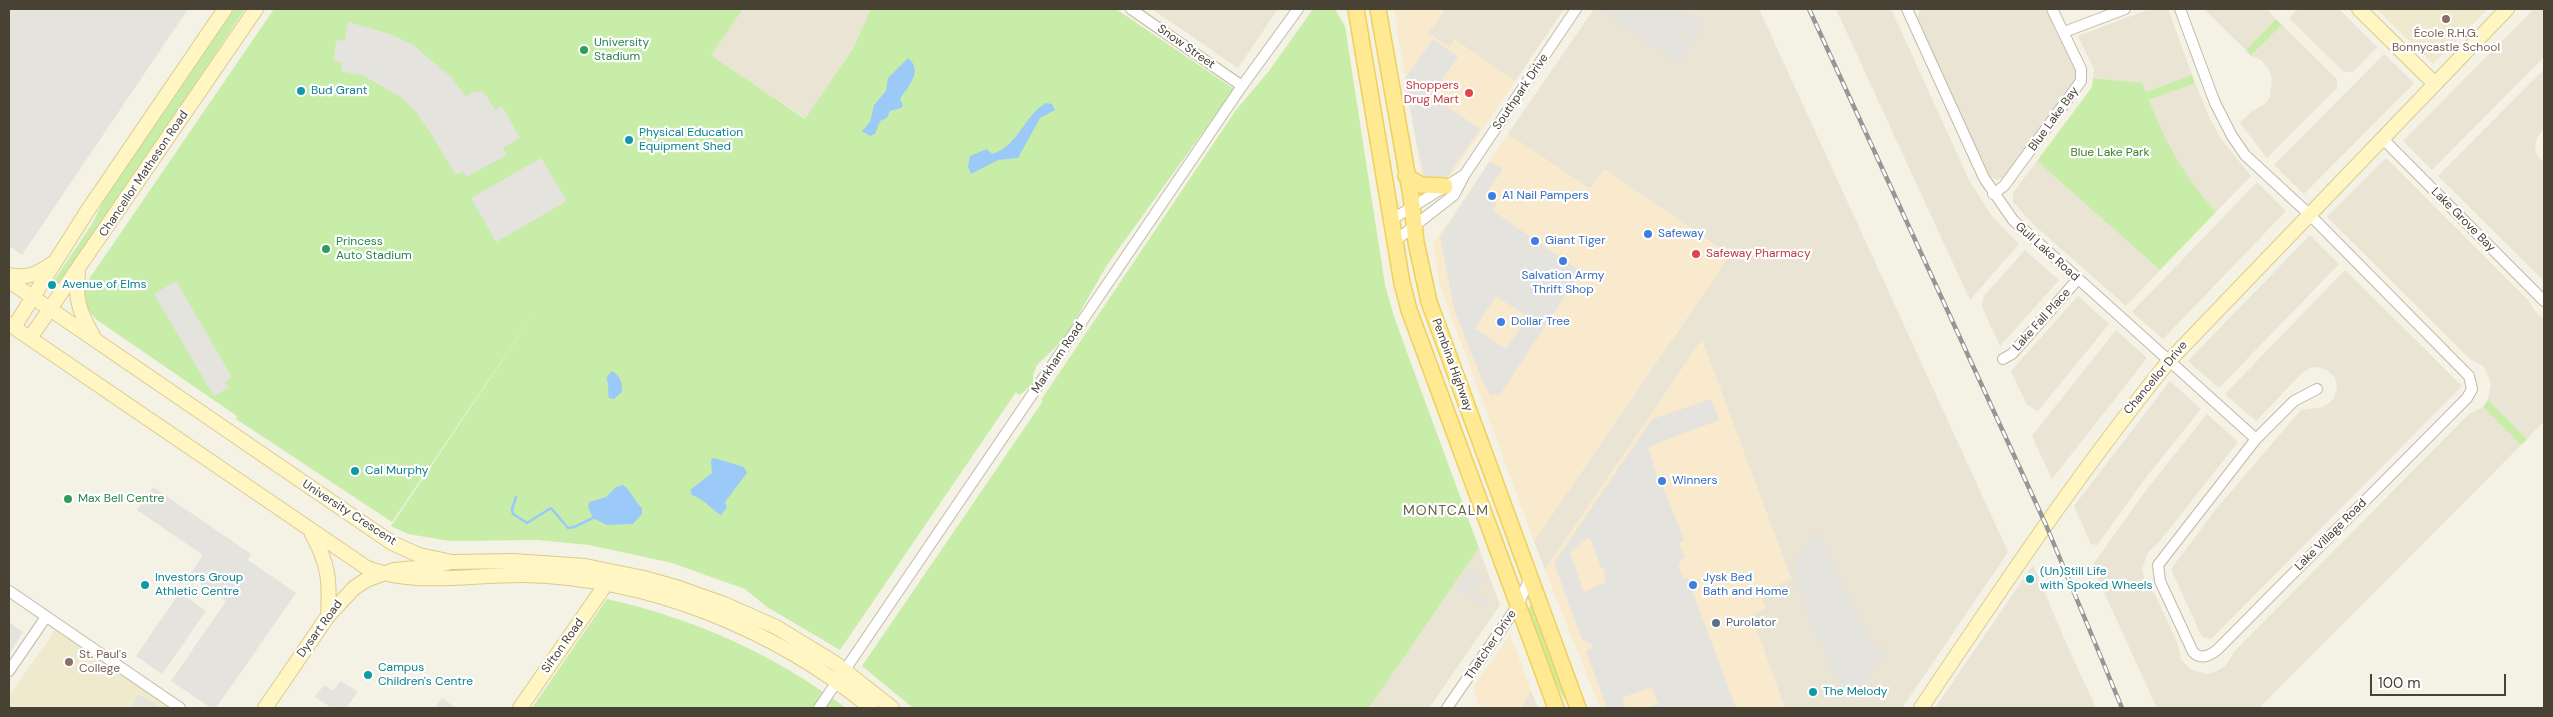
<!DOCTYPE html>
<meta charset="utf-8">
<style>
body{margin:0}
#map{position:relative;width:2553px;height:717px;overflow:hidden;background:#f4f1e5;font-family:"DM Sans",sans-serif}
canvas{display:block}
.frame{position:absolute;inset:0;border:10px solid #484234;pointer-events:none}
.scale{position:absolute;left:2370px;top:674px;width:136px;height:22px;box-sizing:border-box;border:2px solid #484234;border-top:0;padding-left:6px;font-size:15px;line-height:18px;white-space:nowrap;color:#484234;-webkit-text-stroke:4px #fff;paint-order:stroke}
</style>
<div id="map">
<canvas width="2553" height="717"></canvas>
<div class="frame"></div>
<div class="scale">100 m</div>
</div>
<script>
const c = document.querySelector('canvas').getContext('2d');
c.lineJoin = 'round';
function fill(path, color) { c.fillStyle = color; c.fill(path, 'evenodd'); }
function strokePath(path, color, width, dash) { c.strokeStyle = color; c.lineWidth = width; c.lineCap = dash ? 'butt' : 'round'; c.setLineDash(dash || []); c.stroke(path); }
function write(font, color, halo, rows, align = 'center') {
  c.font = font + ' "DM Sans",sans-serif'; c.lineWidth = 4.5; c.setLineDash([]); c.textBaseline = 'middle'; c.strokeStyle = halo; c.fillStyle = color; for (const [text, x, y, turn = 0] of rows) {
    c.save(); c.translate(x, y); c.rotate((+turn || 0) * Math.PI / 180); c.textAlign = isNaN(turn) ? turn : align; if (halo) c.strokeText(text, 0, 0); c.fillText(text, 0, 0); c.restore();
  }
}
const residential = new Path2D(`
 M743,9h136l-73,110 -95,-64z
 M1152,9h126l-40,59z
 M1445,9h119l-49,72 -60,-41 -6,7 -21,-14z
 M1594,9h165l249,543 -106,156h-117l-34,-93 9,-24 31,-12 -89,-239 -157,230 -11,-29 196,-286 -126,-86 -14,20 -82,-55z
 M1836,9h55l78,171 22,35 28,29 -49,56z
 M1920,9h127l29,60 1,9 -74,100 -6,2 -8,-4 -72,-155z
 M2150,9h18l24,66 -46,17 -4,-9 -49,-5 1,-9 -16,-33z
 M2204,9h63l9,10 -30,31z
 M2298,9h41l38,38 -24,25h-9l-55,-54z
 M2534,9h10v48l-112,113 -29,-29z
 M2282,25l55,54v9l-70,70 -27,-35 11,-11 14,-8 5,-7 2,-19 -4,-10 -7,-8 -9,-4z
 M2384,54l30,29 -110,111 -30,-29z
 M2544,69v60l-7,8 -2,10 2,9 7,7v118l-106,-105z
 M2195,83l15,36 11,20 30,37 -35,36 -22,-25 -18,-26 -14,-27 -13,-34z
 M2386,158l142,142 8,13 8,6v102l-17,18 -39,-39 3,-17 -7,-16 -15,-9 -142,-141z
 M2037,161l123,109 -34,36 -93,-82 -20,-22v-9z
 M2257,182l29,29 -123,128 -31,-27z
 M2310,235l29,29 -120,124 -31,-27z
 M2025,250l34,30 -59,66 -18,-39 2,-11z
 M2345,270l117,116 -251,253 -9,-2 -31,-68 46,-61 84,-98 22,-3 6,-4 5,-5 3,-10 -2,-11 -8,-7 -10,-3 -7,1 -7,4 -47,49 -31,-27z
 M2078,296l31,28 -71,87 -11,-6 -16,-34z
 M2116,330l31,28 -95,121 -20,-43z
 M2170,381l31,28 -54,67 -50,69 -6,-1 -17,-38z
 M2483,407l38,38 -262,263h-102l-65,-142 55,-77 60,-75 31,28 -79,100 -11,10 -6,17 3,13 9,11 23,49 4,18 11,10 15,4 10,-3 9,-6 8,-13 235,-238z
 M1479,548l21,57 -71,103h-60z
 M2033,565l33,78 30,65h-161z
 M1531,691l7,17h-18z`);
const commercial = new Path2D(`
 M1394,9h51l-17,24 21,14 5,-7 61,41 -64,95 -30,-1z
 M1508,134l81,55 15,-20 126,86 -196,286 -94,-255 -7,-42z
 M1702,339l89,240 -31,12 6,18 -15,6 34,93h-185l-55,-138z
 M1510,634l21,57 -11,17h-40l-7,-20z`);
const education = new Path2D(`
 M2377,9h111l-55,55z
 M56,629l115,79h-162v-12z`);
const green = new Path2D(`
 M234,9h11l-189,285 -7,-6 43,-64 13,-26z
 M274,9h469l-32,46 94,64 49,-72 17,-38h245l118,80 -127,176 -42,73 -28,27 -4,10v7l-8,9 -6,4 -3,-3 -176,258 -73,-43 -22,-18 -73,-26 -83,-18 -52,-5 -87,1 -42,-7 -17,-8 154,-229 -153,225 -156,-103 1,-3 -140,-96c-10,-10 -14,-18 -14,-32z
 M1313,9h22l10,17 40,259 9,32 85,231 -110,160h-456l-51,-42 181,-265 -2,-1 195,-290 33,-39z
 M2276,19l6,6 -31,31 -5,-6z
 M2192,75l3,8 -46,17c17,44 35,76 67,112l-56,58 -123,-109 55,-74 1,-9 49,5 4,9z
 M2488,400l39,39 -6,6 -38,-38z
 M607,599c89,20 166,55 239,109h-314z
 M1531,605l36,96 -1,1 -12,-22 -26,-71z`);
const parking = new Path2D(`
 M9,9h179l-166,246 -13,-9z
 M1599,9h41l51,35 -13,19z
 M1642,9h39l23,16 -12,18z
 M348,22l42,12 23,11 38,32 15,20 6,-5 8,-1 7,6 8,13 7,-4 18,32 -17,10 4,7 -41,22 -3,-6 -7,4 -25,-41 -14,-21 -16,-16 -37,-21 -23,-5 1,-8 -8,-2 2,-21 9,1z
 M1433,39l25,18 -27,38 49,34 -37,54 -19,-5 -19,-94v-5z
 M541,158l26,43 -71,41 -25,-44z
 M1490,161l13,8 -19,27 13,8 -4,7 86,59 -1,6 -79,120 -4,-2 -4,2 -7,-11 -30,-76 -14,-72zM1496,296l32,21 -22,32 -31,-21z
 M176,281l56,96 -7,5 4,5 -15,9 -60,-102z
 M1711,399l8,21 -71,27 12,40h3l21,53 -5,3 6,15 -5,2 1,4 -3,1 5,13 4,-1 49,131h-90l12,-4 -6,-17 -30,11 4,10h-19l-21,-57 7,-3 -1,-4 -10,-4 -28,-77 98,-144zM1590,538l11,30 3,-1 2,5 -3,1 3,9 -22,10 -14,-39 12,-12z
 M153,487l98,67 -3,6 48,33 -80,115h-5l-40,-27 55,-80 -37,-25 14,-21 -66,-45z
 M1816,533l3,1 54,114 6,-2 7,4 -33,49 -7,-4 -8,-14 -25,-56 -16,-44 -2,-21z
 M1470,568l13,9 -9,14 14,10 -4,6 -28,-19z
 M180,592l26,19 -44,63 -26,-18z
 M9,622l14,10 -14,22z
 M341,681l17,11 -12,16h-14l-17,-11 9,-12 9,6z
 M138,694l23,14 -29,-1z
 M442,698l14,10h-21z`);
const water = new Path2D(`
 M908,58c16,13 0,28 -8,41l3,6 -2,3 -11,3 -3,7 -7,3 -5,13 -5,2 -8,-5 8,-9 4,-17 12,-14 2,-13z
 M1046,103l6,1 3,6 -15,8 -22,40 -20,2 -27,14 -3,-7 2,-11 17,-7 5,5c27,-8 32,-39 54,-51z
 M612,371c9,6 10,10 10,21l-8,7 -5,-1c-2,-8 1,-13 -3,-20z
 M714,458l30,9 3,6 -22,29 2,5 -6,8c-13,-8 -14,-14 -29,-20l-2,-5 22,-17 -1,-13z
 M623,485c7,4 12,17 19,23v6l-9,10 -26,1 -14,-7 -5,-11 1,-5 17,-5 10,-10z`);
const stream = new Path2D(`
 M516,497l-4,12 1,5 14,9 24,-15 17,20 6,-1 19,-9`);
const street = new Path2D(`
 M1131,9l111,77
 M1907,9l77,169 29,42 243,219 -98,126 2,16 33,71c8,8 16,4 24,-2l250,-252 5,-9 -3,-13 -159,-161 -65,-60 -13,-19 -17,-33 -35,-94
 M2064,32l61,-23
 M2382,138l162,163
 M1993,194l11,-8 77,-105v-12l-29,-60
 M1391,220l73,-45
 M1395,241l59,-46 11,-21 111,-165
 M2003,359l9,-5 66,-75
 M2256,439l38,-38 23,-12
 M9,591l171,117
 M9,671l37,-54
 M819,708l423,-622 56,-77
 M1447,708l71,-103 12,-27`);
const secondary = new Path2D(`
 M2359,9l75,74
 M78,274c-4,24 3,41 15,62
 M9,275c19,4 28,-1 44,-12
 M9,281l383,262 27,12 33,7 61,-1 72,5 59,12 35,10 45,16 52,23 59,36 57,45
 M9,324l358,244c51,19 104,6 157,7 126,3 251,54 347,133
 M14,327l72,-114 139,-204
 M30,338l226,-329
 M312,534c17,30 18,49 16,82
 M265,708l63,-92 26,-28 12,-8 28,-10 36,-3 22,-5
 M520,708l86,-124
 M1921,708c79,-118 159,-237 248,-347l338,-352`);
const primary = new Path2D(`
 M1356,9l46,274 7,27 147,398
 M1378,9l33,187 5,46 13,60 149,406
 M1406,176l15,9 24,1`);
const rail = new Path2D(`
 M1809,9l237,516 76,183`);
const markers = [
 [2446,19,5,"#8d6e63"],
 [584,50,5,"#2e9e5b"],
 [301,91,5,"#0f9aa8"],
 [1469,93,5,"#e0444e"],
 [629,140,5,"#0f9aa8"],
 [1492,196,5,"#3f7fe0"],
 [1648,234,5,"#3f7fe0"],
 [1535,241,5,"#3f7fe0"],
 [326,249,5,"#2e9e5b"],
 [1696,254,5,"#e0444e"],
 [1563,261,5,"#3f7fe0"],
 [52,285,5,"#0f9aa8"],
 [1501,322,5,"#3f7fe0"],
 [355,471,5,"#0f9aa8"],
 [1662,481,5,"#3f7fe0"],
 [68,499,5,"#2e9e5b"],
 [2030,579,5,"#0f9aa8"],
 [145,585,5,"#0f9aa8"],
 [1693,585,5,"#3f7fe0"],
 [1716,623,5,"#5c6f8a"],
 [69,662,5,"#8d6e63"],
 [368,675,5,"#0f9aa8"],
 [1813,692,5,"#0f9aa8"]
];
const educationNames = [
 ["École R.H.G.",2446,34],
 ["Bonnycastle School",2446,48],
 ["St. Paul's",79,655,"left"],
 ["College",79,669,"left"]
];
const leisureNames = [
 ["University",594,43],
 ["Stadium",594,57],
 ["Princess",336,242],
 ["Auto Stadium",336,256],
 ["Max Bell Centre",78,499]
];
const streetNames = [
 ["Snow Street",1186,47,35],
 ["Southpark Drive",1521,92,-56],
 ["Blue Lake Bay",2054,119,-54],
 ["Chancellor Matheson Road",144,174,-56],
 ["Lake Grove Bay",2463,220,45],
 ["Gull Lake Road",2047,252,42],
 ["Lake Fall Place",2042,320,-48],
 ["Markham Road",1058,358,-56],
 ["Pembina Highway",1452,365,70],
 ["Chancellor Drive",2156,378,-50],
 ["University Crescent",349,513,33],
 ["Lake Village Road",2331,535,-45],
 ["Dysart Road",320,629,-54],
 ["Thatcher Drive",1491,645,-56],
 ["Sifton Road",563,646,-55]
];
const healthNames = [
 ["Shoppers",1459,86],
 ["Drug Mart",1459,100],
 ["Safeway Pharmacy",1706,254,"left"]
];
const cultureNames = [
 ["Bud Grant",311,91],
 ["Physical Education",639,133],
 ["Equipment Shed",639,147],
 ["Avenue of Elms",62,285],
 ["Cal Murphy",365,471],
 ["(Un)Still Life",2040,572],
 ["with Spoked Wheels",2040,586],
 ["Investors Group",155,578],
 ["Athletic Centre",155,592],
 ["Campus",378,668],
 ["Children's Centre",378,682],
 ["The Melody",1823,692]
];
const parkNames = [
 ["Blue Lake Park",2110,153]
];
const shopNames = [
 ["A1 Nail Pampers",1502,196],
 ["Safeway",1658,234],
 ["Giant Tiger",1545,241],
 ["Salvation Army",1563,276,"center"],
 ["Thrift Shop",1563,290,"center"],
 ["Dollar Tree",1511,322],
 ["Winners",1672,481],
 ["Jysk Bed",1703,578],
 ["Bath and Home",1703,592]
];
const serviceNames = [
 ["Purolator",1726,623]
];
const neighbourhoodNames = [
 ["MONTCALM",1446,511]
];
fill(residential, '#e9e4d3');
fill(commercial, '#f9eace');
fill(education, '#efe9cd');
fill(green, '#c8eda9');
fill(parking, '#e5e3de');
fill(water, '#9bc9f8');
strokePath(stream, '#9bc9f8', 2.5);
strokePath(street, '#c1baa7', 12);
strokePath(secondary, '#d9cc90', 16);
strokePath(primary, '#f0d058', 18);
strokePath(street, '#fff', 10);
strokePath(secondary, '#fff6c4', 14);
strokePath(primary, '#ffea93', 15);
strokePath(rail, '#969696', 4.5);
strokePath(rail, '#fff', 2.5, [8]);
for (const [x, y, r, color] of markers) { const dot = new Path2D(); dot.arc(x, y, r, 0, 2 * Math.PI); c.fillStyle = color; c.fill(dot); strokePath(dot, '#fff', 2); }
write('12px', '#785e54', '#fff', educationNames);
write('12px', '#27864d', '#fff', leisureNames, 'left');
write('12px', '#484234', '#fff', streetNames);
write('12px', '#be3a42', '#fff', healthNames, 'right');
write('12px', '#0d838f', '#fff', cultureNames, 'left');
write('12px', '#3c7f21', '#fff', parkNames);
write('12px', '#366cbe', '#fff', shopNames, 'left');
write('12px', '#4e5e75', '#fff', serviceNames, 'left');
c.letterSpacing = '1px';
write('14px', '#6b614a', '#fff', neighbourhoodNames);
c.letterSpacing = '0px';
</script>
